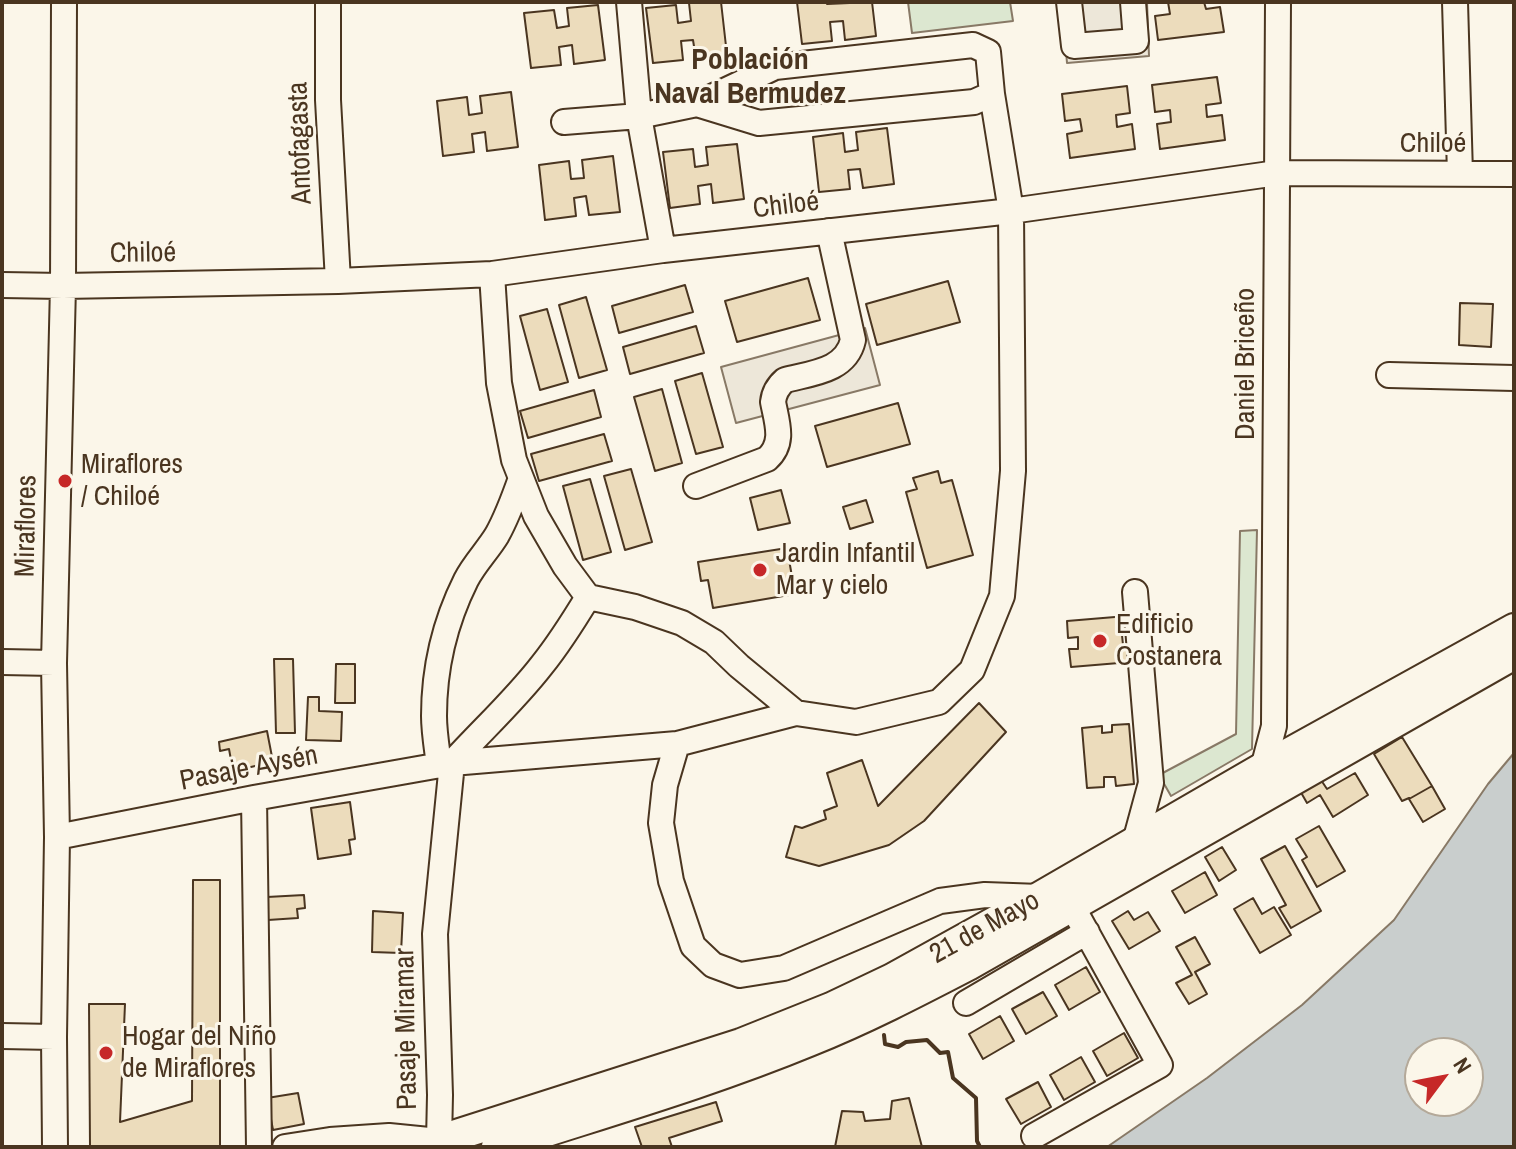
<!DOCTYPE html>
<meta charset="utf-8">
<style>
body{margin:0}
#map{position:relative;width:1516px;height:1149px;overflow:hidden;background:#fbf6e9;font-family:"Archivo Narrow",sans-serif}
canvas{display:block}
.frame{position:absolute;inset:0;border:4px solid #4a3520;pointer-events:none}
.north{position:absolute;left:1404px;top:1037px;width:80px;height:80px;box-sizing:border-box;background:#fbf6e9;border:2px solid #b4a999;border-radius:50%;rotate:58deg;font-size:22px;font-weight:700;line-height:32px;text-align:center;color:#4a3520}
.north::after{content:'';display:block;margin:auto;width:28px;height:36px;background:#c62828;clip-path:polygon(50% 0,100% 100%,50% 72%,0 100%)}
</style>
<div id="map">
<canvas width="1516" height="1149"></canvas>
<div class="frame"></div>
<div class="north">N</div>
</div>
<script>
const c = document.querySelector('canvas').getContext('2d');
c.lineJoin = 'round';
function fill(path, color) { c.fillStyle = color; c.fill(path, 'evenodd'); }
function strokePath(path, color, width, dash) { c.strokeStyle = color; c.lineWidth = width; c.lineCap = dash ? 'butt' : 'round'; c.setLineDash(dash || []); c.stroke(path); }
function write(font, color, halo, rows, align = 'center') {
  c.font = font + ' "Archivo Narrow",sans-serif'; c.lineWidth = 6; c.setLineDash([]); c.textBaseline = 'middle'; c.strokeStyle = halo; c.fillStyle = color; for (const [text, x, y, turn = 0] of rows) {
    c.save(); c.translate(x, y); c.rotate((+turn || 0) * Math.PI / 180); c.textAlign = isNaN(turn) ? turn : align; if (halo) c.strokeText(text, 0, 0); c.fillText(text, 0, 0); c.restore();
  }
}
const green = new Path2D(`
 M908,2h102l3,19 -101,12z
 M1257,530l-5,219 -81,47 -12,-21 77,-41 4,-203z`);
const parking = new Path2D(`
 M1062,2h85l2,54 -82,7z
 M865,328l15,57 -144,38 -15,-56z`);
const water = new Path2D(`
 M1514,753v394h-407l100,-69 95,-73 92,-85 94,-136zM1420,1053h48v48h-48z`);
const building = new Path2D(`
 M701,2h20l6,53 -31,4 -3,-19 -12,1 2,19 -30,3 -7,-55 30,-3 2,18 13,-2 -2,-18z
 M797,2h30v2l45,-2 4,34 -31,4 -2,-19 -13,1 2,19 -30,3z
 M1168,2h36l2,7 14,-2 4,25 -66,8 -3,-24 15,-2z
 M598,5l7,55 -31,4 -2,-19 -13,2 2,18 -30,3 -7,-55 30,-3 3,18 12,-2 -2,-18z
 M1217,77l4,26 -15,2 1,12 15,-2 3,25 -65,9 -3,-25 14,-2 -1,-12 -15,2 -3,-27z
 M1127,86l3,27 -14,2 1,12 15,-3 3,25 -65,9 -3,-24 15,-3 -2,-12 -15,2 -3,-27z
 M511,92l7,55 -31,4 -2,-19 -13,2 2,18 -31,4 -6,-55 30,-4 2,18 13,-2 -2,-17z
 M887,128l7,56 -31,4 -3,-19 -12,1 2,19 -31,3 -6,-55 30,-4 2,19 13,-2 -2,-18z
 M737,144l7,55 -31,4 -2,-19 -13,2 2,18 -30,4 -7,-56 30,-3 2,18 13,-2 -2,-18z
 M613,156l7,56 -31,3 -3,-19 -12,2 2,18 -31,4 -6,-55 30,-4 2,18 13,-1 -2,-18z
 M808,278l12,42 -83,22 -12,-41z
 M948,281l12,41 -83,23 -11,-41z
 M685,285l8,27 -74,21 -7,-27z
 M586,297l21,73 -28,8 -20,-73z
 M1460,303l33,1 -2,43 -32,-2z
 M547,309l21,73 -28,8 -20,-74z
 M696,326l8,27 -74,21 -7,-27z
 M702,373l21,74 -27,7 -21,-73z
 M662,389l20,74 -27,8 -21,-74z
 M594,390l7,27 -73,21 -8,-27z
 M898,403l12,41 -83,23 -12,-41z
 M604,434l8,27 -73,20 -8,-27z
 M631,469l21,73 -27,8 -21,-74z
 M938,471l3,12 11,-3 21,75 -46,13 -21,-76 11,-3 -4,-11z
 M590,479l21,73 -28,8 -20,-74z
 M781,490l9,33 -32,7 -8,-32z
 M866,500l7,22 -23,7 -7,-22z
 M787,548l8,46 -82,14 -5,-28 -7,1 -3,-19z
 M1127,616l2,19h-7l1,10h7l1,17 -60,5 -2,-18h9v-12l-10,1 -1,-17z
 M274,659h19l2,74h-19z
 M336,664h19v39h-20z
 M308,697h11v14l23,1 -1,29 -35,-1z
 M979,703l27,29 -82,89 -35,24 -70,21 -33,-9 9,-31 7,2 24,-9 -2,-8 13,-5 -10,-33 35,-13 16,46z
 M1129,724l5,60 -18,2 -1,-9h-11v10l-17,1 -5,-60 20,-2v7l10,-1v-7z
 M267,731l6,31 -40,9 -4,-22 -9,2 -1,-9z
 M1402,737l30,49 -23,13v-1l-7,3 -28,-47z
 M1355,773l13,22 -35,22 -13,-22 -13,8 -8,-14 20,-12 8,12z
 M1432,786l13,23 -22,13 -14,-23z
 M350,802l5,37 -6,1 2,14 -33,5 -7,-51z
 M1319,826l26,45 -28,16 -15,-27 5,-3 -11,-18z
 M1285,846l36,65 -30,17 -12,-20 7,-3 -25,-46z
 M1222,847l14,23 -17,11 -14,-24z
 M1205,872l12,23 -32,18 -13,-22z
 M193,880h27v267h-130l-1,-143h36l-5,118 72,-21z
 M304,895l1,13 -8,1 1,9 -30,2 -1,-23z
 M1253,898l9,16 12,-7 17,28 -31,18 -26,-44z
 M373,911l30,2 -2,40 -29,-1z
 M1128,911l6,9 14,-8 12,19 -31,18 -17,-28z
 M1195,937l15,27 -15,8 12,22 -18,10 -13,-21 16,-8 -16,-28z
 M1086,967l14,25 -31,18 -14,-25z
 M1043,992l14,24 -31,18 -14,-25z
 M1000,1016l14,25 -31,18 -14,-25z
 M1124,1033l14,25 -31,18 -14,-25z
 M1081,1057l14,25 -31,18 -14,-25z
 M1038,1082l13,25 -30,17 -15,-25z
 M298,1093l6,31 -31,6 -6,-32z
 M909,1098l13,49h-87l7,-36 21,1 2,9 25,-2 2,-18z
 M716,1102l6,19 -53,17 3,9h-30l-7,-20z`);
const minor = new Path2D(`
 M328,2v98l10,181
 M629,2l10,114 24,134
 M1069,2l5,44 62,-5 -3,-39
 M1455,2l5,172
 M973,45l15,7 4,42 -18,8 -215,21 -62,-19 78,-37z
 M564,122l75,-6 58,-12
 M492,274l7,109 15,77 22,56 29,50 23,31 47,10 47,16 32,19 25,24 57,47
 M2,285l61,1 275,-5 154,-7 171,-24 348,-39 266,-38 237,1
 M1389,375l125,3
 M696,486l71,-27c18,-16 10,-36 6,-57 1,-10 5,-16 12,-22 27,-7 61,-9 68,-40l-24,-109
 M2,662l52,1
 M677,744l-12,41 -4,38 10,58 22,65 20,19 27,10 44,-7 156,-67 45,-6 55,2
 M452,763c30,-33 63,-63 90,-98 17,-21 32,-45 46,-68
 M439,765c-2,-16 -5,-33 -5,-49 0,-46 11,-94 32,-136 8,-16 22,-30 31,-45 10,-18 17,-37 24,-57
 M1263,768l11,-42 4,-724
 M254,798l5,349
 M57,837l197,-39 198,-35 225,-19 119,-31 60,9 83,-20 33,-32 30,-74 11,-125 -2,-260 -19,-117
 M1135,842l16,-59 -16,-191
 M966,1003l121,-71
 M2,1036l52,1
 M1034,1136l126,-71 -88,-159
 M55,1147l-1,-110 3,-200 -3,-174 9,-377 1,-284
 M285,1147l45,-7 59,-4 50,5 1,-46 -5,-161 17,-171`);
const major = new Path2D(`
 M419,1147l322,-103 90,-36 61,-29 148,-82 223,-129 251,-139
 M497,1147c104,-34 210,-64 312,-106 55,-22 107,-49 159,-76l546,-311`);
const wall = new Path2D(`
 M884,1035l1,9 13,3 8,-5 21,-2 13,13 8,-1 5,26 23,20 1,43 3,6`);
const markers = [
 [65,481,8,"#c62828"],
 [760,570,8,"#c62828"],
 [1100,641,8,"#c62828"],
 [106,1053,8,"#c62828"]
];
const streetNames = [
 ["Antofagasta",301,143,-92],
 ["Chiloé",1433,144],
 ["Chiloé",786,206,-7],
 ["Chiloé",143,254,-1],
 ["Daniel Briceño",1246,364,-90],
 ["Miraflores",27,526,-89],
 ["Pasaje Aysén",249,769,-11],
 ["21 de Mayo",985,928,-29],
 ["Pasaje Miramar",407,1029,-91]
];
const poiNames = [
 ["Miraflores",81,465],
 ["/ Chiloé",81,497],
 ["Jardin Infantil",776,554],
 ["Mar y cielo",776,586],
 ["Edificio",1116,625],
 ["Costanera",1116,657],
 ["Hogar del Niño",122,1037],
 ["de Miraflores",122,1069]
];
const neighbourhoodNames = [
 ["Población",750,61],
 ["Naval Bermudez",750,95]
];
fill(green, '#dce7d0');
strokePath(green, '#887966', 2);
fill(parking, '#ede7d9');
strokePath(parking, '#887966', 2);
fill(water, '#c9cecd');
strokePath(water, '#887966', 2);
fill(building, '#ecdcbc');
strokePath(building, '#4a3520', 2);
strokePath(minor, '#4a3520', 28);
strokePath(major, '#4a3520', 34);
strokePath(minor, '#fbf6e9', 24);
strokePath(major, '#fbf6e9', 30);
strokePath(wall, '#4a3520', 4);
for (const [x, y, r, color] of markers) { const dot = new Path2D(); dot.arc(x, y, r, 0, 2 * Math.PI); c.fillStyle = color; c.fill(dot); strokePath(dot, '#fbf6e9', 3); }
write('28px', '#4a3520', '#fbf6e9', streetNames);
write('28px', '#4a3520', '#fbf6e9', poiNames, 'left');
write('bold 30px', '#4a3520', '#fbf6e9', neighbourhoodNames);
</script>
